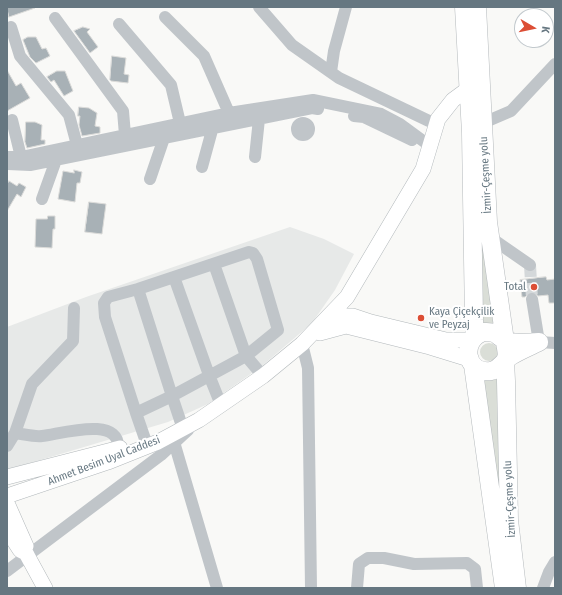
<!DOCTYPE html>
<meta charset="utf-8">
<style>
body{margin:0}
#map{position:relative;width:562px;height:595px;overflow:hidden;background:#f9f9f7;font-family:"Fira Sans Condensed",sans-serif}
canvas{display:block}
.frame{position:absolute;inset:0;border:8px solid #667781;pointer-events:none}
.north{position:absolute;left:514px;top:8px;width:40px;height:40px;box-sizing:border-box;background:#fff;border:1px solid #c2c9cd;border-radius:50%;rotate:99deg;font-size:11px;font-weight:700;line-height:16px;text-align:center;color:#667781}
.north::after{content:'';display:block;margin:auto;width:14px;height:18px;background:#dc4e35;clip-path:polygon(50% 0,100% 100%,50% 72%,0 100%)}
</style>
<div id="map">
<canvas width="562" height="595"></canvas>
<div class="frame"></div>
<div class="north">K</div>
</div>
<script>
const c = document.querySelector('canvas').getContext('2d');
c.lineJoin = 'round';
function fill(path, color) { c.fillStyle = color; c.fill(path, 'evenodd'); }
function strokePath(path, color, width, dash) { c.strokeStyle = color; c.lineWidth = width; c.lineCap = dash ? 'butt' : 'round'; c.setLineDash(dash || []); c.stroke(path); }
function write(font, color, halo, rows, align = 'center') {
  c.font = font + ' "Fira Sans Condensed",sans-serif'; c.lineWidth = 4; c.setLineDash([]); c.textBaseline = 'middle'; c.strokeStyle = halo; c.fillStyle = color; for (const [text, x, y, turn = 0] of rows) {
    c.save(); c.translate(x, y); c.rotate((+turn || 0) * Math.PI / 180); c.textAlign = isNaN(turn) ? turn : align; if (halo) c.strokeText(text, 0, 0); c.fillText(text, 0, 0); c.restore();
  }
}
const built = new Path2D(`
 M290,227l34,12 30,15 -19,36 -23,33 -50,43 -54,38 -40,18 -161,48v-143l79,-30z`);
const green = new Path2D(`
 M481,200l15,128 -17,2z
 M480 352a9 9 0 1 1 18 0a9 9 0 1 1-18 0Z
 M500,374l11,214 -29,-213z`);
const building = new Path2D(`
 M7,7h28v1l-26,9z
 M83,27l7,2 -3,3 11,15 -8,6 -16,-22z
 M28,37h8l6,12 4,-1 4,8 -14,7 -6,-6 -7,-17z
 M112,56l14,2 -2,16 5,1 -1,8 -17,-2 -1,-1z
 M7,70l9,16 5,-3 9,15 -23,13z
 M57,71h8l8,20 -9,5 -10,-16 -3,2 -4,-5z
 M79,107l10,1 8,5 -2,13 5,1v6l-18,3 -3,-11 1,-9h-2z
 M26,122h9l7,3 -1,15h4v4l-18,4 -2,-6z
 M74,170l8,2 -2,11h-3l-2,19 -17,-3 5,-28 11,2z
 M9,181l8,5 2,-3 7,4 -5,10 -4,-3 -10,17v-26z
 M89,202l17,2 -4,30 -17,-2z
 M48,216h7v13h-2l-1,19 -17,-1 1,-28h11z
 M546,277l1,3 8,-1v24h-6l-1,-8 -10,1 -4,-4h-4l-5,5h-3l-2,-17z`);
const minorTunnel = new Path2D(`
 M530,265l2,34`);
const minor = new Path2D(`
 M259,7l33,38 47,33 90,43 8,3
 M165,17l39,39 25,57
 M55,18l68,93 2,24 -3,7
 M119,24l52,61 9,38
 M11,27l9,29 49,59 8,30
 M331,72l3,-21 12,-44
 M354,116l10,1 48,23
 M12,120l9,37
 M297 129a6 6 0 1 1 12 0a6 6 0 1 1-12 0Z
 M483,123l28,-12 44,-47
 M7,157h14l208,-44 84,-13 68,14 19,10 30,22
 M255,157l4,-38
 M8,164l22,1 282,-57 6,1
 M202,167l12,-44
 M150,179l14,-41
 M42,199l14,-39
 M491,238l39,27
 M249,252l4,1 4,6 21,71 -32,26 -74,40 -36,17 -31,-96 -1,-14 4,-6 30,-8z
 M214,264l32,92 17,20
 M174,277l35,98 12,30
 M138,289l34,107 10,30
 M532,299l7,43 16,1
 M302,344l6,24 3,220
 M136,413l9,26
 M15,433c8,1 19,4 27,3 19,-2 79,-21 76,13
 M174,442l43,146
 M7,446l8,-13 17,-49 41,-43 1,-33
 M7,571l154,-116 27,-25
 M357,588l2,-24 9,-6h16l30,6 53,-1 8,6 2,19
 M543,588l6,-16 6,-10`);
const major = new Path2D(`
 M326,324l12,-8h15l18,6 75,18h25
 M320,333l26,-7 84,21 39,12
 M7,477l113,-29
 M7,496l101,-34 50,-20 41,-22 64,-44 39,-32 45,-47 76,-128 15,-50 15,-19 15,-11
 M7,503l19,43
 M7,530l13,20 6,3 1,2 18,33`);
const highway = new Path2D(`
 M464,7l7,126 3,187 1,16
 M477,7l11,215 19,133 -2,6 1,20 3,139 8,68
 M484,332c15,-1 13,6 23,9 10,3 21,2 32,1 -10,5 -20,9 -28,14 -8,5 -11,13 -20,15 -25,4 -32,-31 -7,-39z
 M473,365l31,223`);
const markers = [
 [534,287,4,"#dc4e35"],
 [421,318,4,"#dc4e35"]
];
const streetNames = [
 ["İzmir-Çeşme yolu",486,175,-93],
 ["Ahmet Besim Uyal Caddesi",104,461,-21],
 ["İzmir-Çeşme yolu",510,499,-93]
];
const poiNames = [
 ["Total",526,287],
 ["Kaya Çiçekçilik",429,312,"left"],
 ["ve Peyzaj",429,325,"left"]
];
fill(built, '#e7e9e8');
fill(green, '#daded7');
fill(building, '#a8b1b6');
strokePath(building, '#dbdbd9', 1);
strokePath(minorTunnel, '#d4d8da', 12, [12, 6]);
strokePath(major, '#b2b8bb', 16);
strokePath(highway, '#b4b9bc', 19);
strokePath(minor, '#c0c5c9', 12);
strokePath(major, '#fff', 15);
strokePath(highway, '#fff', 18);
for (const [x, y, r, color] of markers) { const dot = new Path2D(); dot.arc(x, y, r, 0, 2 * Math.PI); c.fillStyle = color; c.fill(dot); strokePath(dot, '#fff', 1.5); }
write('11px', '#667781', '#fff', streetNames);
write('11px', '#667781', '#fff', poiNames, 'right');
</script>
